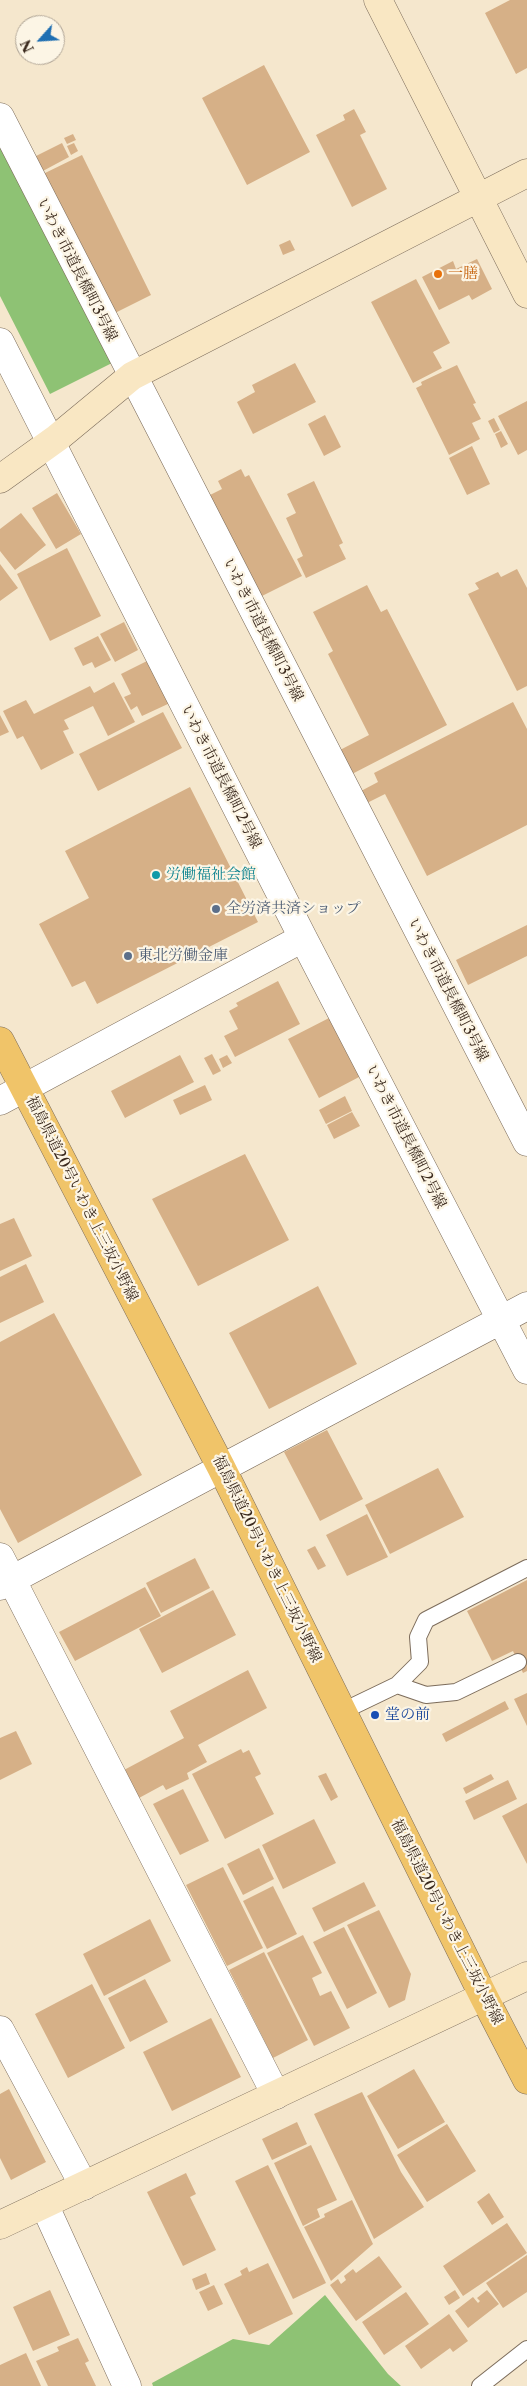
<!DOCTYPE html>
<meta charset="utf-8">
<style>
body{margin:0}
#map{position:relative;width:527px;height:2386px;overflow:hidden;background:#f5e7cd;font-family:"Libre Caslon Text",serif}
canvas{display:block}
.north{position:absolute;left:15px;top:15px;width:50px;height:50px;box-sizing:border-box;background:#fcf5e5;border:1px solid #afa495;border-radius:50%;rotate:244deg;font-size:14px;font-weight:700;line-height:20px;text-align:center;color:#3b2a1e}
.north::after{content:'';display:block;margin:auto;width:18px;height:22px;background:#1f6fb2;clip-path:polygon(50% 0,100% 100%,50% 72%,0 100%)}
</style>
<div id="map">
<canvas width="527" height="2386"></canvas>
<div class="north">N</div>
</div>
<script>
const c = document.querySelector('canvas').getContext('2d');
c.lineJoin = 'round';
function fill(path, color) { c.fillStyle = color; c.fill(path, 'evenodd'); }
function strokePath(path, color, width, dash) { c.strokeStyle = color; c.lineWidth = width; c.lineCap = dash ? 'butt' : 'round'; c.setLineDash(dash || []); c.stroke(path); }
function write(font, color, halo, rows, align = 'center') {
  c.font = font + ' "Libre Caslon Text","Noto Serif JP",serif'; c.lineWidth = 4.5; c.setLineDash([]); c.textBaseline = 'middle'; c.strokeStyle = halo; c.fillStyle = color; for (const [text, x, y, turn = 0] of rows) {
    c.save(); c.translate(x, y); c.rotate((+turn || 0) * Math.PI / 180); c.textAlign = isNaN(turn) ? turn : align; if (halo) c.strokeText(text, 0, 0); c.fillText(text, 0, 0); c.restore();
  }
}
const green = new Path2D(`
 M0,145l112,218 -62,31 -50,-98z
 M325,2295l63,79 13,12h-248l-1,-3 81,-44 36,6z`);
const building = new Path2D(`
 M510,0h17v68l-11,6 -31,-61z
 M264,65l46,87 -63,33 -45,-87z
 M354,109l12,23 -6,3 27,54 -35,18 -36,-72 29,-15 -2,-5z
 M73,134l3,6 -9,4 -3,-6z
 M62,143l7,14 -28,15 -7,-15z
 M74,143l4,8 -7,4 -4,-9z
 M82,155l69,140 -38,19 -70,-140z
 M290,240l5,10 -12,5 -4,-10z
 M477,259l15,30 -20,11 -3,-5 -30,15 -17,-33 31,-16 3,8z
 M416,279l34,64 -17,9 9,16 -29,15 -42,-81z
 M295,363l21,39 -63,32 -16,-32 18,-10 -3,-7z
 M457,365l19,38 -3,1 8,15 -9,4 8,16 -31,16 -33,-67 6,-3 -1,-3z
 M527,401v49l-9,5 -20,-39z
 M325,415l16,32 -17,9 -16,-32z
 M494,418l6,12 -6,3 -6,-12z
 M501,431l7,13 -7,4 -6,-14z
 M472,446l18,38 -23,11 -18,-37z
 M241,469l4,8 4,-2 53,101 -44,22 -52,-101 16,-8 -4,-8z
 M314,481l29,62 -4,2 7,14 -40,19 -9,-19 6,-3 -17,-38 10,-5 -9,-19z
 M57,493l24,41 -25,15 -24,-41z
 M21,513l25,32 -31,25 -15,-19v-22z
 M67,548l34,68 -51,25 -33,-67z
 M0,564l18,24 -18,13z
 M517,569l10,19v98l-10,5 -49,-97 11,-5 -4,-6 23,-11 3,5z
 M367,585l14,27 6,-3 60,116 -95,49 -12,-24 29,-15 -41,-81 5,-3 -20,-39z
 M124,622l14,28 -23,12 -15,-28z
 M98,636l13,24 -16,8 -3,-6 -9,4 -9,-18z
 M149,660l21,43 -28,13 -5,-10 -6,4 -7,-13 7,-3 -10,-20z
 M114,682l21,40 -27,14 -15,-30 -29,14 5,9 -6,2 11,22 -33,17 -18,-34 -6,3 -14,-28 23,-11 8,14 56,-28 4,7z
 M513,702l14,27v96l-100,51 -42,-82 -18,9 -6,-12 17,-9 -4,-9z
 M163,712l19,36 -84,43 -19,-37z
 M0,715l9,17 -9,4z
 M190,787l68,135 -161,82 -12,-23 -13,6 -33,-63 50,-26 -24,-47z
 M527,925v31l-59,29 -12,-25z
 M278,981l22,43 -65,33 -11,-21 14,-7 -9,-18 9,-5 -2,-3z
 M331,1017l30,59 -42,22 -31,-59z
 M212,1054l9,17 -8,4 -9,-17z
 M180,1055l14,27 -69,36 -14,-27z
 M227,1055l5,8 -9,5 -4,-9z
 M205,1085l7,15 -32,15 -7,-15z
 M345,1096l7,15 -26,13 -7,-14z
 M352,1112l8,14 -26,13 -7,-14z
 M245,1154l44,86 -91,46 -46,-87z
 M14,1218l18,38 -32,15v-47z
 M26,1264l18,38 -44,21v-46z
 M318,1286l39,78 -88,45 -40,-76z
 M54,1313l88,162 -124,68 -18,-34v-167z
 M327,1430l36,69 -43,22 -36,-69z
 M438,1468l26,49 -74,37 -25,-49z
 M367,1514l21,43 -41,19 -21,-41z
 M315,1546l11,20 -8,4 -11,-20z
 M195,1558l15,30 -49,25 -15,-30z
 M527,1580v91l-4,2 -10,-22 -21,10 -25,-50z
 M145,1587l16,29 -86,45 -16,-29z
 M213,1590l23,45 -74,38 -23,-44z
 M248,1670l19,38 -69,37 9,17 -20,11 2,6 -23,11 -3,-5 -24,13 -15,-28 60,-32 -14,-27z
 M527,1693v33l-13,-27z
 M505,1701l4,8 -63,33 -4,-8z
 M16,1731l16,33 -32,16v-42z
 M241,1749l2,4 6,-3 12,24 -6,3 19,37 -49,25 -33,-65z
 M326,1773l12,24 -7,4 -13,-25z
 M491,1774l3,5 -28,15 -3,-6z
 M508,1780l9,19 -43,21 -9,-19z
 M183,1789l26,52 -29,14 -27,-51z
 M527,1803v61l-25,-48z
 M314,1819l22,44 -53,26 -21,-44z
 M259,1848l15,31 -31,16 -16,-31z
 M223,1867l40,81 -36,18 -41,-81z
 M364,1882l12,24 -52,26 -12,-24z
 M273,1886l24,48 -30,15 -24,-48z
 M379,1910l32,64 -6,26 -16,8 -42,-83z
 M150,1919l21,42 -67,35 -21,-42z
 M344,1927l33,66 -30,16 -34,-67z
 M303,1935l19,38 -10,5 8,18 11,-5 19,37 -36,18 -47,-93z
 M264,1952l44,88 -35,18 -44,-88z
 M145,1979l23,43 -38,20 -22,-44z
 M92,1984l33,64 -57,30 -33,-64z
 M211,2018l30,59 -69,34 -29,-59z
 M414,2069l31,53 -47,27 -31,-53z
 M9,2089l37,73 -35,18 -11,-22v-64z
 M362,2092l39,80 23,35 -50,32 -60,-125z
 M297,2122l10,22 -35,16 -10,-21z
 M447,2124l29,47 -49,31 -30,-47z
 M311,2145l26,55 -20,9 3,8 -17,9 -29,-63z
 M268,2165l58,118 -33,16 -58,-118z
 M186,2173l10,21 -6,3 26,53 -33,16 -36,-74z
 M489,2193l15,24 -12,8 -15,-23z
 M352,2200l21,44 -42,37 -27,-54 21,-10 -1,-3z
 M507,2223l20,30 -64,43 -20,-30z
 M527,2255v37l-24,16 -17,-25z
 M379,2256l23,31 -46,34 -26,-36 8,-6 3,5 5,-4 -2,-4 9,-7 3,4z
 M268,2263l25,51 -44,21 -25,-51 18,-9 -2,-4 7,-4 2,5z
 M206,2273l4,11 -14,6 -4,-11z
 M214,2285l9,19 -15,7 -9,-19z
 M50,2290l20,45 -37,16 -20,-44z
 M455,2290l5,8 -11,7 -5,-8z
 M487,2290l12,14 -31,24 -13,-17 18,-14 5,6 2,-2 -3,-3z
 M406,2292l23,32 -45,31 -22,-33z
 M449,2314l19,27 -15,11 -3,-4 -29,21 -16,-23z
 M78,2338l11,23 -4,2 11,23h-48l-12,-25 23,-10 -2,-4z
 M26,2353l15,33h-41v-21z`);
const lane = new Path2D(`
 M397,1685l29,10 30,-3 62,-30
 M343,1711l54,-26 23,-23 -2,-25 8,-17 101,-52
 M480,2386l47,-37`);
const street = new Path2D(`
 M0,117l527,1025
 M0,342l303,596 224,432
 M0,1101l303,-163
 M0,1557l276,538
 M0,1586l527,-280
 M0,2030l84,156
 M44,2204l83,182`);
const secondary = new Path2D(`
 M378,0l149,294
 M0,479l57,-41 75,-62 395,-203
 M0,2225l527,-249`);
const primary = new Path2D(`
 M0,1041l221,426 263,530 43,83`);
const markers = [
 [438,274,5,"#e8710a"],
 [156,875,5,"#0f9aa8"],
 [216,909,5,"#5c6f8a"],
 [128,956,5,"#5c6f8a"],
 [375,1715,5,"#1a4fb4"]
];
const streetNames = [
 ["いわき市道長橋町3号線",77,270,63],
 ["いわき市道長橋町3号線",263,630,63],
 ["いわき市道長橋町2号線",221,777,63],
 ["いわき市道長橋町3号線",448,990,63],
 ["いわき市道長橋町2号線",406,1137,63],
 ["福島県道20号いわき上三坂小野線",82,1199,63],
 ["福島県道20号いわき上三坂小野線",267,1559,64],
 ["福島県道20号いわき上三坂小野線",447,1922,63]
];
const foodNames = [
 ["一膳",448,274]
];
const cultureNames = [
 ["労働福祉会館",166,875]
];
const serviceNames = [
 ["全労済共済ショップ",226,909],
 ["東北労働金庫",138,956]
];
const transitNames = [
 ["堂の前",385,1715]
];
fill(green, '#8ec274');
fill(building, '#d6b087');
strokePath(lane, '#7c6c5b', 18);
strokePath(street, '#7c6c5b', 29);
strokePath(secondary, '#7c6c5b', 29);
strokePath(primary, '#7c6c5b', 29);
strokePath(lane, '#fff', 16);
strokePath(street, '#fff', 28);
strokePath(secondary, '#f9e7c3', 28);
strokePath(primary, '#f0c469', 28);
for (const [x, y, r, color] of markers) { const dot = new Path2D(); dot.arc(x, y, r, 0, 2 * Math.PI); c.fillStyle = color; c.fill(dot); strokePath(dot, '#fcf5e5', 2); }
write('15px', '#3b2a1e', '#fcf5e5', streetNames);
write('15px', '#c56008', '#fcf5e5', foodNames, 'left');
write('15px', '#0d838f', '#fcf5e5', cultureNames, 'left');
write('15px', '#4e5e75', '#fcf5e5', serviceNames, 'left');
write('15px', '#164399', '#fcf5e5', transitNames, 'left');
</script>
